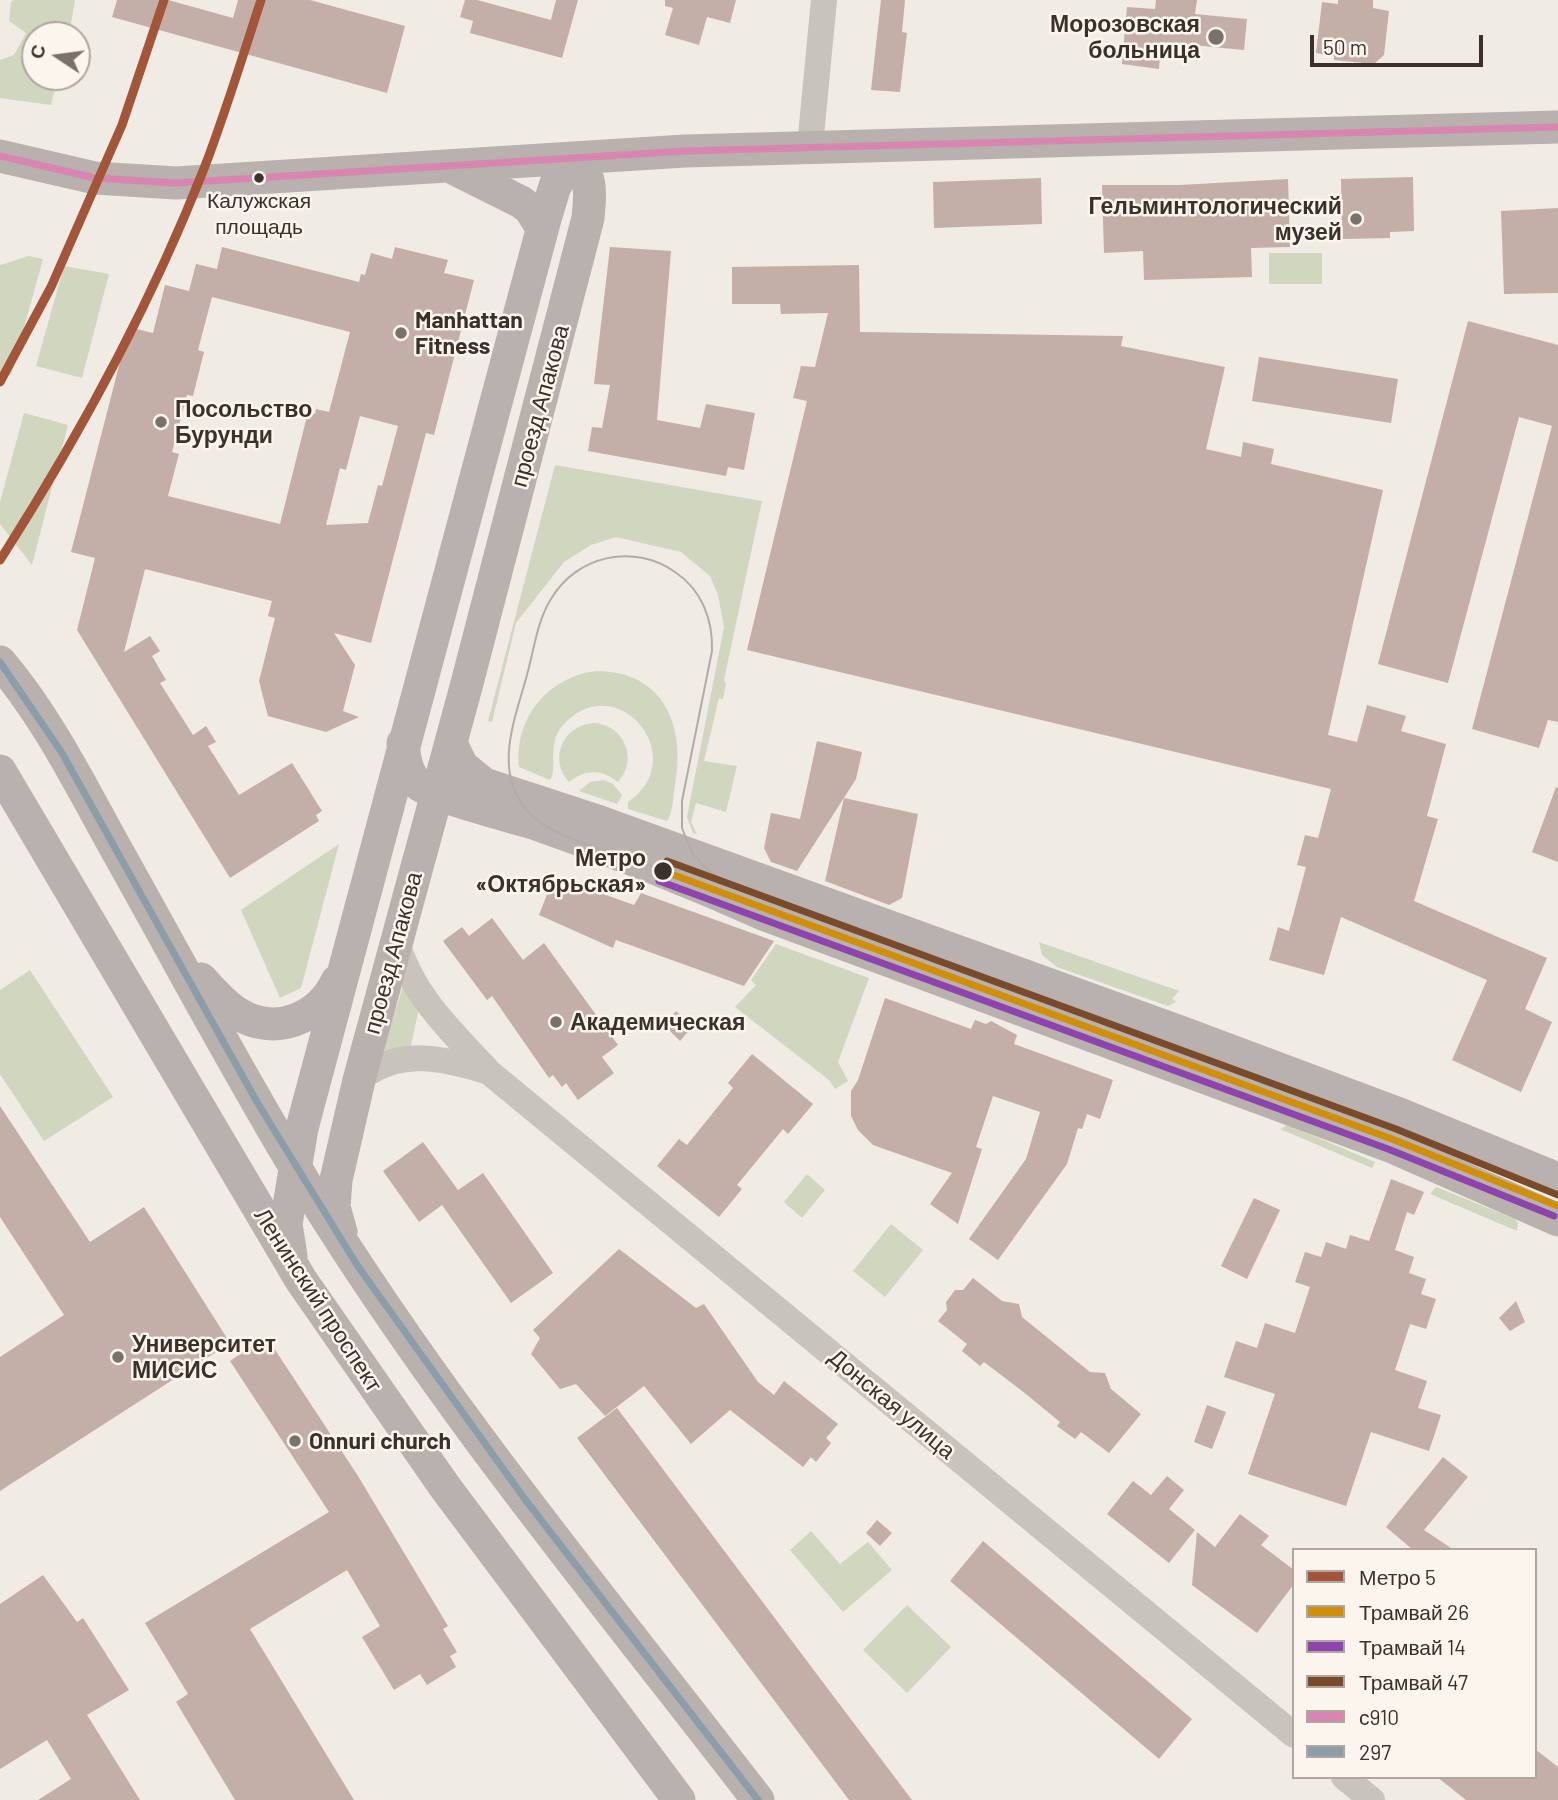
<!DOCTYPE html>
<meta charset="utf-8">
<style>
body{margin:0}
#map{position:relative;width:1558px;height:1800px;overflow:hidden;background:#f0ebe5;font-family:Barlow,sans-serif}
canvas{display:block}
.legend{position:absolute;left:1292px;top:1548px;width:245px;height:231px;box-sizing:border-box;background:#fbf5ee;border:2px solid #aea6a0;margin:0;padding:9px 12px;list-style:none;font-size:21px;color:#3b302b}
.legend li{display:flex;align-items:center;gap:14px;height:35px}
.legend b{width:35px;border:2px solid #aea6a0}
.north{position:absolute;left:21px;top:21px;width:70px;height:70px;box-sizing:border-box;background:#fbf5ee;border:2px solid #aea6a0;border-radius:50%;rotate:283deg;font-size:19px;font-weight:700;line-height:28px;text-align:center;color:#3b302b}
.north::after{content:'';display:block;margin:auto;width:24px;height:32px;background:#7a716c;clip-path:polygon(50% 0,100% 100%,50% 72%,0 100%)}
.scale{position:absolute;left:1310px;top:35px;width:173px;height:32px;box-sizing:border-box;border:4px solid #3b302b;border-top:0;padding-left:9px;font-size:21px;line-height:24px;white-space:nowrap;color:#3b302b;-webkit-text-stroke:5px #fbf5ee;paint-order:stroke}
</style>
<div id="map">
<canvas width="1558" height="1800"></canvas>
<ul class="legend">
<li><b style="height:9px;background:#a35539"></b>Метро 5</li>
<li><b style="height:9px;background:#d18e09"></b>Трамвай 26</li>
<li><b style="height:9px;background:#8e44ad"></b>Трамвай 14</li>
<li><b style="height:9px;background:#7a4b2a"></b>Трамвай 47</li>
<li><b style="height:9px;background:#d885b1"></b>с910</li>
<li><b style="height:9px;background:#8c9daa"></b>297</li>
</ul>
<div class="north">С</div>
<div class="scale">50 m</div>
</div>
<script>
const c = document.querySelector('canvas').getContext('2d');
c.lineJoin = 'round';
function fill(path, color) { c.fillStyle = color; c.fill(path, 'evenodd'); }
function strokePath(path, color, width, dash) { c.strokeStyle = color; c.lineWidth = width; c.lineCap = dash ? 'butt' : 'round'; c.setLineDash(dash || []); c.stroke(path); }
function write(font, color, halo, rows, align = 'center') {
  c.font = font + ' Barlow,sans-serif'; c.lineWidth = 5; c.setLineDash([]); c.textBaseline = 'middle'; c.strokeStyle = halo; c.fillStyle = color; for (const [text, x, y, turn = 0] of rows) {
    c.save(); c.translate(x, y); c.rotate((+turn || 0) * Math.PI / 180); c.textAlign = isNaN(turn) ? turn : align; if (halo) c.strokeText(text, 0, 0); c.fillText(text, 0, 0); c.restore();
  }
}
const green = new Path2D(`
 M14,0h61l-6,35h-34v42h23l-7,28 -51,-7v-38l14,-5 12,-22 -17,-12 2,-19z
 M1269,253h53v31h-53z
 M29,256l14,3 -32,116 -11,-3v-107z
 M64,266l45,8 -27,104 -46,-12z
 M24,413l44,12 -36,140 -32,-41v-22z
 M555,465l207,36 -38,179 2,4 -3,15 -4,-1 -15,63 33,5 -11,46 -30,-9 -5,19 6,12 -4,-1 -6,-16 37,-190 -6,-32 -8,-19 -29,-24 -65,-15 -25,8 -27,17 -48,61 -24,99 -4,-1z
 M596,671c68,0 90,55 79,114 -2,11 -2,28 -8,36l-39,-12v-7c64,-43 -8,-132 -61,-81 -23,21 -8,48 -17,59l-31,-13c-5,-49 29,-90 77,-96z
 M594,723c30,2 45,36 24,59 -16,-13 -33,-13 -49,0 -21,-23 -6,-57 25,-59z
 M604,780l9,4 9,11 -5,9 -38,-13 11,-9z
 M339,844l-38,144 -21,10 -39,-88z
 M1039,942l140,49 -7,8 4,3 -8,4 -111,-39 -15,-12z
 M776,944l93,34 -31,84 10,19 -13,8 -6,-9 -94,-73 21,-22 -5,-5z
 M30,970l83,127 -69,44 -44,-67v-84z
 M403,986l16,22 -9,42 -28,4z
 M1288,1125l87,37 -3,6 -92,-39z
 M807,1174l18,16 -23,28 -18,-16z
 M1436,1187l79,32 3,4 -1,8 -87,-37z
 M891,1224l32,26 -38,47 -32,-26z
 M811,1531l29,33 28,-22 24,28 -49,42 -53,-62z
 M907,1605l44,42 -44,46 -44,-43z`);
const building = new Path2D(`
 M117,0h51l65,18 5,-18h72l95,26 -18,67 -275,-76z
 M465,0h12l74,20 5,-20h22l-16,58 -92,-25 3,-12 -13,-4z
 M665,0h71l-6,23 -23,-6 -8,28 -34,-10 8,-27 -8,-2z
 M881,0h24l-3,32 5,1 -7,59 -29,-2z
 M1156,0h41l-2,14 52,5 -3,31 -83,-8 -2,27 -37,-5 5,-57 28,2z
 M1338,0h35v8l16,3 -5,44 -10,9 -40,-4v-4l-18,-3 6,-51 16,2z
 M1413,177l1,54 -24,1v6l-48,1 -1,-60z
 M1041,178l1,46 -108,4 -1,-46z
 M1288,179l2,68 -39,1 1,29 -108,3 -1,-29 -39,2 -2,-68h77z
 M1558,208v85l-54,1 -3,-83z
 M222,247l137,35 2,-8 4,1 6,-22 21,6 3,-12 53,13 -4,13 30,7 -40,155 -8,-2 -55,210 -37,-10 21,32 -12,46 16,6 -33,15 -58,-16 -9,-35 16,-63 -7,-2 4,-15 -127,-32 -21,83 26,-16 10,15 -8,5 14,24 -6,3 33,52 13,-9 10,16 -8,4 31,49 53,-32 30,48 -6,4 3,6 -89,57 -153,-248 18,-72 -24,-6 58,-225 24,6 12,-48 24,6 7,-27 21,5zM212,297l138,35 -21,80 -13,-3 -1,5 -7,-2 -28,112 -112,-28 11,-42 -7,-2 15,-57 6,1 11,-44 -6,-2zM360,416l38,10 -16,60 -4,-1 -10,38 -42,2 14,-57 6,2z
 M610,247l61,4 -14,169 43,8 6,-24 49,9 -11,57 -16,-3 -2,9 -138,-25 4,-24 10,1 8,-43 -16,-1z
 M859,265l1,67 263,4 -2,10 104,21 -19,82 35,8 2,-15 31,7 -3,15 112,26 -55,245 29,7 10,-37 39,11 -5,15 45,13 -19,72 11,3 -24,82 133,57 -22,51 27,13 -31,70 -69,-32 35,-80 -146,-63 -17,58 -55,-15 9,-33 11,4 17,-64 -9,-2 8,-30 13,3 13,-49 -584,-139 60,-249 -14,-3 8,-32 14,1 13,-54 -47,1 -1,-10h-48v-37z
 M1468,321l90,24v377l-10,-2 -9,28 -67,-19 80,-303 4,1 -37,-10 -71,266 -70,-19z
 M1259,357l139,22 -7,44 -139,-22z
 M817,741l45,11 -6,27 -59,92 -26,-9 -7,-14 7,-35 29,6z
 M1556,787l2,1v74l-26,-10z
 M844,798l74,16 -16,84 -13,7 -64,-24z
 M556,877l78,28 7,-12 133,48 -30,45 -128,-46 -3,8 -74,-33 12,-31 2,1z
 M492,918l31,42 21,-17 74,102 -16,12 12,16 -36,27 -12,-17 -4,4 -9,-12 -4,3 -57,-82 -5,4 -44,-59 19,-14 7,9z
 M885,998l86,31 4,-9 11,4 5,-3 26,14 -3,9 99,36 -13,39 -13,-5 -5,15 -4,-1 -11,36 -69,96 -29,-21 57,-80 14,-47 -47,-16 -17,51 6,2 -24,75 -28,-20 22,-31 -79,-28 -15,-15 -7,-14v-25l7,-11z
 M676,1011l17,15 -13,15 -16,-16z
 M752,1054l61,50 -25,30 -5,-5 -46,56 5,4 -23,28 -62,-51 22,-27 8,6 46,-57 -5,-5z
 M0,1106l90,136 54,-35 86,136 -230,148v-134l64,-42 -64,-98z
 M423,1142l35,48 25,-17 70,100 -42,30 -69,-98 -23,17 -36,-51z
 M1391,1179l33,13 -10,23 -7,-3 -12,38 19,7 -5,16 17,6 -5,15 15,5 -10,30 -16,-5 -15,46 32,11 -9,27 23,7 -12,36 -58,-19 -25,74 -98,-32 27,-80 -51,-17 12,-36 21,7 8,-25 30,10 15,-46 -15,-5 10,-30 16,5 5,-15 20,7 4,-14 19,6z
 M1254,1198l26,12 -33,69 -26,-13z
 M619,1249l77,59 8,-4 54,78 16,13 10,-14 54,43 -12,14 5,5 -15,19 -5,-5 -8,10 -73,-57 -39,34 -47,-58 -39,30 -29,-32 -16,5 -29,-35 9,-16 -7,-8z
 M973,1278l29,23 17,3 3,13 68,55 15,1 6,16 30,25 -32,39 -28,-21 -6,7 -18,-13 3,-4 -34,-28 -42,-32 -4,4 -18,-15 5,-7 -29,-23 9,-11 -1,-8 9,-12h8z
 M1516,1301l9,21 -15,9 -11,-13z
 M266,1336l92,140 90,150 -5,3 14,23 -7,4 6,11 -29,18 -7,-11 -26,16 -32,-53 18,-11 -33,-56 -97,59 104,171h-119l-59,-98 12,-8 -43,-71 184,-111 -99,-151z
 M1207,1405l19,7 -14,37 -18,-7z
 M617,1408l205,273 90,119h-63l-272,-362z
 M1443,1457l25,20 -44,53 30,20h-41l-27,-23z
 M1167,1476l17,14 -15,19 26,21 -26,33 -62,-49 26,-33 18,14z
 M1240,1514l29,22 -8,9 33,25v14l-37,49 -65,-48 5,-53 18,15z
 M877,1520l15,13 -12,13 -14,-13z
 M983,1541l209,178 -33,40 -209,-178z
 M43,1575l34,47 6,-4 46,72 -42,25 53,85h-102l33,-21 -24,-39 -47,29v-165z
 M1535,1749l23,18v33h-92l-29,-23h98z`);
const minor = new Path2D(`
 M810,146l14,-146
 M396,939c15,56 56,93 94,134l804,662
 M359,1080c39,-33 85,-22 130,-8
 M1344,1777l28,23`);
const major = new Path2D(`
 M0,156l95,22 81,5 509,-32 873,-24
 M455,169l66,33 9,7 12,19
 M0,662c47,55 81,124 116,187 63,112 123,226 190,336 133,217 297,414 452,615
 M403,743c1,14 3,30 14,40 14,13 93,33 116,40 78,27 154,57 230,91l627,232 168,74
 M451,743l11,23 22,18 116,38 583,211 219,82 156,64
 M0,771l301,509 144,207 234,313
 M201,979c11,12 22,25 36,34 37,24 82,6 100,-32
 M341,1232l-7,-25 2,-27 23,-100 107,-393 122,-469c2,-24 6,-42 -15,-59
 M291,1256l-5,-32 16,-96 243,-909 10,-33 18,-27`);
const tram = new Path2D(`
 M663,871c-35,-13 -112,-33 -135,-59 -36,-40 -13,-93 -1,-137 7,-25 10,-54 24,-76 26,-44 83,-56 124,-27 27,18 38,48 37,79l-30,150v27l10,25 17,18 15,9 55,20`);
const bus1 = new Path2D(`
 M0,156l95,22 81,5 509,-32 873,-24`);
const bus2 = new Path2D(`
 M0,662l62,91 195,349 100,163 167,233 234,302`);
const tram1 = new Path2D(`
 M663,871l729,268 166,67`);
const tram2 = new Path2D(`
 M659,881l729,268 166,67`);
const tram3 = new Path2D(`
 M667,861l729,268 162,66`);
const metro1 = new Path2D(`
 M0,382l51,-95 71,-162 42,-125
 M0,560c80,-125 151,-256 205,-394 21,-55 38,-111 56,-166`);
const markers = [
 [1216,37,9,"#7a716c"],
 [259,178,6,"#3b302b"],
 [1356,219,7,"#7a716c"],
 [401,333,7,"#7a716c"],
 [161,422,7,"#7a716c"],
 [663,871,10,"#3b302b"],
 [556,1022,7,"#7a716c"],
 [118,1357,7,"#7a716c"],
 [295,1441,7,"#7a716c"]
];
const busNames = [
 ["Калужская",259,201],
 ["площадь",259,227]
];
const poiNames = [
 ["Морозовская",1200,24,"right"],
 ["больница",1200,50,"right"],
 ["Гельминтологический",1342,206,"right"],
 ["музей",1342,232,"right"],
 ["Manhattan",415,320],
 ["Fitness",415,346],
 ["Посольство",175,409],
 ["Бурунди",175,435],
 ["Академическая",570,1022],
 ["Университет",132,1344],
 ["МИСИС",132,1370],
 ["Onnuri church",309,1441]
];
const streetNames = [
 ["проезд Апакова",540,406,-75],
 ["проезд Апакова",393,953,-75],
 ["Ленинский проспект",318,1300,57],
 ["Донская улица",892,1404,40]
];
const stopNames = [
 ["Метро",646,858],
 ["«Октябрьская»",646,884]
];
fill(green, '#d1d6bf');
fill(building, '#c3afa7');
strokePath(minor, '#c9c3be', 26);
strokePath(major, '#b8b1ad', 33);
strokePath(tram, '#b1aca8', 2);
strokePath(bus1, '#d885b1', 7);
strokePath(bus2, '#8c9daa', 7);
strokePath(tram1, '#d18e09', 7);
strokePath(tram2, '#8e44ad', 7);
strokePath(tram3, '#7a4b2a', 7);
strokePath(metro1, '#a35539', 9);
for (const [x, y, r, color] of markers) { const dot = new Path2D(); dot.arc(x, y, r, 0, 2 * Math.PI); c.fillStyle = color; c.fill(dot); strokePath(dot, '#fbf5ee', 2.5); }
write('21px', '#3b302b', '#fbf5ee', busNames);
write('bold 23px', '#3b302b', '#fbf5ee', poiNames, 'left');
write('23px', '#3b302b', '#fbf5ee', streetNames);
write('bold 23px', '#3b302b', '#fbf5ee', stopNames, 'right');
</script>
